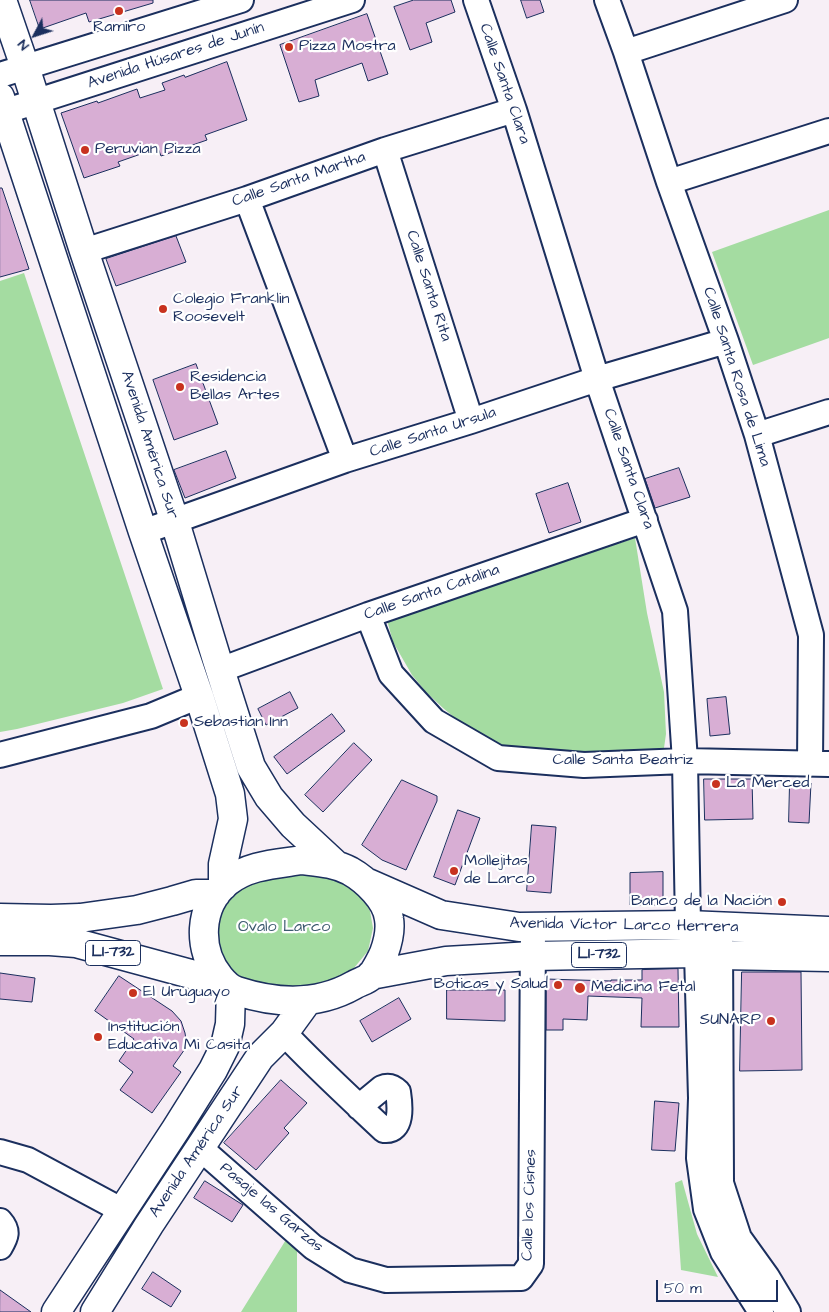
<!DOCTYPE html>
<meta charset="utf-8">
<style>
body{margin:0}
#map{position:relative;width:829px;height:1312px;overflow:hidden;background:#f7eff6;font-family:"Architects Daughter",sans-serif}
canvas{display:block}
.north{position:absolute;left:10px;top:10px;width:50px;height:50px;-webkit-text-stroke:4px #fff;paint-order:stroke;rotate:230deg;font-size:14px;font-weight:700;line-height:20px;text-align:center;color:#1b2f5e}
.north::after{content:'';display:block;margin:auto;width:18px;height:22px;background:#1b2f5e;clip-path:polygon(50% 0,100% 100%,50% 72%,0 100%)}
.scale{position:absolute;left:656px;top:1280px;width:122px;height:22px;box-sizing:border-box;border:2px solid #1b2f5e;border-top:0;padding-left:6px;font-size:15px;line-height:18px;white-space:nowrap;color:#1b2f5e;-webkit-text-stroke:4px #fff;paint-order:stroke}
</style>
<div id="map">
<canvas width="829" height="1312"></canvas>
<div class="north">N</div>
<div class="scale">50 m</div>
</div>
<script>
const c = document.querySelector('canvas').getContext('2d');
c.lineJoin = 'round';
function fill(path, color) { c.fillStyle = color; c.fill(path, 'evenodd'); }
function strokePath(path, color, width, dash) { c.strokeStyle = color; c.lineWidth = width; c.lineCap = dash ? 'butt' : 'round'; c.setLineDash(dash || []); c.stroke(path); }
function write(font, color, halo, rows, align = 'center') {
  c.font = font + ' "Architects Daughter",sans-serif'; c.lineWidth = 4.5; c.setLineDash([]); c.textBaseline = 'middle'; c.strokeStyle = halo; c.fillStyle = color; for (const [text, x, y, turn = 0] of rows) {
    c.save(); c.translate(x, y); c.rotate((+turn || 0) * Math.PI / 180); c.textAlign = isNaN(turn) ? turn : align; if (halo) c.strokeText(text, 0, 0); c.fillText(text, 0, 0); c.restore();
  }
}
const green = new Path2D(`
 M829,210v128l-76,27 -41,-113z
 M24,273l139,416 -40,14 -106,26 -17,3v-451z
 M635,538l12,75 17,79 2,42 -2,14 -51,6 -38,7 -70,-13 -33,-16 -29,-24 -17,-16 -14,-17 -19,-33 -6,-22z
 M280,868l56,10 15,8 11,10 8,15 3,17 -5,23 -14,17 -27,15 -29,6 -34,-3 -24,-8 -20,-11 -12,-63z
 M682,1180l15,54 21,43 -37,-7 -6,-87z
 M297,1222v90h-56z`);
const building = new Path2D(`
 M30,0h123v3l-64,19 -3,-9 -46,16z
 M414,0h37l4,12 -29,11 6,19 -22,8 -16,-43z
 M521,0h19l4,12 -17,6z
 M367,14l21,60 -20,7 -6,-18 -47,17 4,16 -20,6 -19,-57z
 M227,62l20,58 -42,15 2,5 -46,16 -3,-8 -40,14 2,4 -36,12 -23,-65 36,-12 1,2 39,-14 3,9 25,-8 -3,-7 22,-8 1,2z
 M0,188h2l27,81 -29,8z
 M176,236l10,26 -70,24 -10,-27z
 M196,364l22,60 -44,16 -21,-60z
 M226,451l10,27 -51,20 -11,-28z
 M679,468l11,29 -35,11 -10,-29z
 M568,483l13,39 -32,11 -13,-39z
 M290,692l8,16 -32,17 -8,-16z
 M726,697l4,37 -20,2 -3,-37z
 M332,714l13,17 -58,43 -13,-17z
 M354,743l18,17 -49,52 -18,-17z
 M704,779h48l1,40 -48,1z
 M402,780l35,16v5l-31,69 -24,-10 -20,-15z
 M790,782l21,1 -2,40 -20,-1z
 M458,810l22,8 -25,67 -21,-8z
 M532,825l24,2 -5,66 -24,-2z
 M663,872v33h-33v-32z
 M678,969l1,58h-38l1,-29 -54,-2 -1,24 -24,-1v11h-17v-51l65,2v-1h31v-10z
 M742,972h59l1,98 -62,1z
 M0,973l35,5 -3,24 -32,-3z
 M119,976l53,35 9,10 4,12 2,13 -14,20 8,6 -29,41 -32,-23 13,-18 -14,-11 15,-22 -39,-28z
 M447,990h58v31l-58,-2z
 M399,998l12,21 -39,23 -12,-21z
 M281,1080l26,23 -23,25 5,5 -33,37 -32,-27z
 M655,1101l24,2 -4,48 -23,-1z
 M205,1181l38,24 -11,17 -38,-24z
 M153,1272l28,19 -10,16 -29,-18z
 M0,1290l31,22h-31z`);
const minor = new Path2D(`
 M476,0l38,110 83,269 78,232 10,150 3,164 9,28 4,145 -2,60 7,51 17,43 38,60
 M607,0l19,52 43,130 57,159 31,94 54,200 -1,129
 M626,52l159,-52
 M0,75l241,-75
 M0,113l352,-113
 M385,150l86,271
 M669,182l160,-51
 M247,199l98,261
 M84,251l163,-52 138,-49 129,-40
 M757,435l72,-23
 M143,532l202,-72 126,-39 126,-42 129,-38
 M368,615l23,59 43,47 64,37 86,7 101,-4 144,3
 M220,670l148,-55 277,-95
 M0,755l151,-39 48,-20
 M720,936l1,247 18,55 28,39 21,35
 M284,1033c32,34 66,65 100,97 19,2 16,-25 14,-38 -5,-5 -9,-7 -16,-4l-23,19
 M200,1148l113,99 37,23 36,10 135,-2
 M0,1152l28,8 95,51
 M0,1221c9,10 6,16 0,26
 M521,1278l10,-14 2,-337`);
const major = new Path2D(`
 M2,0l23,67 59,184 91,271 42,138 34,107 18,30 24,28 42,39
 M0,97l143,435 56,164 31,98 3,25 -10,45v22
 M302,860c16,2 33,3 48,11 16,9 37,29 39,48 2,12 -1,23 -5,34 -2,5 -9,18 -13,23 -4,4 -12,6 -17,9 -37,21 -77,19 -117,6 -7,-2 -12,-7 -17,-13 -23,-28 -22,-72 7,-96 21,-17 49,-18 75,-22z
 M368,883l73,32 78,12 169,-2 141,6
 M0,918l51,1 29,-1 57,-8 35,-9 24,-7h20
 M0,941h50l26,2 148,40
 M371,975l75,-14 86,-5 165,-3 23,2 109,2
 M56,1312l120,-183 37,-59 12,-24 5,-22 1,-35
 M95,1312l54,-87 111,-168 24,-24 24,-33`);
const markers = [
 [119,11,5,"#c8321e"],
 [289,47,5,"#c8321e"],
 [85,150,5,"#c8321e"],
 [163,309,5,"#c8321e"],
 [180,387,5,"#c8321e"],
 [184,723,5,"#c8321e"],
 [716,784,5,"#c8321e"],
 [454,871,5,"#c8321e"],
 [782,902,5,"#c8321e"],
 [558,985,5,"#c8321e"],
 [580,988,6,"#c8321e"],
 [133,993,5,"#c8321e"],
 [771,1021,5,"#c8321e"],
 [98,1037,5,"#c8321e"]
];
const shields = [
 [113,953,55],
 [599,955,55]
];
const shieldNames = [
 ["LI-732",113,953],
 ["LI-732",599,955]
];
const poiNames = [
 ["Ramiro",119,28,"center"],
 ["Pizza Mostra",299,47],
 ["Peruvian Pizza",95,150],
 ["Colegio Franklin",173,300],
 ["Roosevelt",173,318],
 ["Residencia",190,378],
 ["Bellas Artes",190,396],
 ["Sebastian Inn",194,723],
 ["La Merced",726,784],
 ["Mollejitas",464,862],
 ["de Larco",464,880],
 ["Banco de la Nación",772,902,"right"],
 ["Boticas y Salud",548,985,"right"],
 ["Medicina Fetal",591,988],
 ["El Uruguayo",143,993],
 ["SUNARP",761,1021,"right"],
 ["Institución",108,1028],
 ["Educativa Mi Casita",108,1046]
];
const streetNames = [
 ["Avenida Húsares de Junín",176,56,-18],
 ["Calle Santa Clara",504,84,71],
 ["Calle Santa Martha",299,180,-19],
 ["Calle Santa Rita",428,286,72],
 ["Calle Santa Rosa de Lima",736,377,72],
 ["Calle Santa Ursula",433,433,-18],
 ["Avenida América Sur",149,445,72],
 ["Calle Santa Clara",628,469,71],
 ["Calle Santa Catalina",432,593,-19],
 ["Calle Santa Beatriz",623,761],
 ["Avenida Víctor Larco Herrera",624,926,1],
 ["Avenida América Sur",197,1152,-56],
 ["Calle los Cisnes",530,1205,-88],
 ["Pasaje las Garzas",271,1208,40]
];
const parkNames = [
 ["Ovalo Larco",284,928]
];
fill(green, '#a4dca1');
fill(building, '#d8aed4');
strokePath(building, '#1b2f5e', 1);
strokePath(minor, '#1b2f5e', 28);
strokePath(major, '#1b2f5e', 31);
strokePath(minor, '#fff', 24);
strokePath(major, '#fff', 28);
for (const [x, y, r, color] of markers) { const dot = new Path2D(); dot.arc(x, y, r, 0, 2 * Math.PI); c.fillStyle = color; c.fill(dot); strokePath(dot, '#fff', 2); }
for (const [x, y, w] of shields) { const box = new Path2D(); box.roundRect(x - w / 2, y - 12.5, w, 25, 4); c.fillStyle = '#fff'; c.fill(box); strokePath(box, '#1b2f5e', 1); }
write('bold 15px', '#1b2f5e', null, shieldNames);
write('16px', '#1b2f5e', '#fff', poiNames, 'left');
write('16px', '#1b2f5e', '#fff', streetNames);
write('16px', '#3d5a6f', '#fff', parkNames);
</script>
